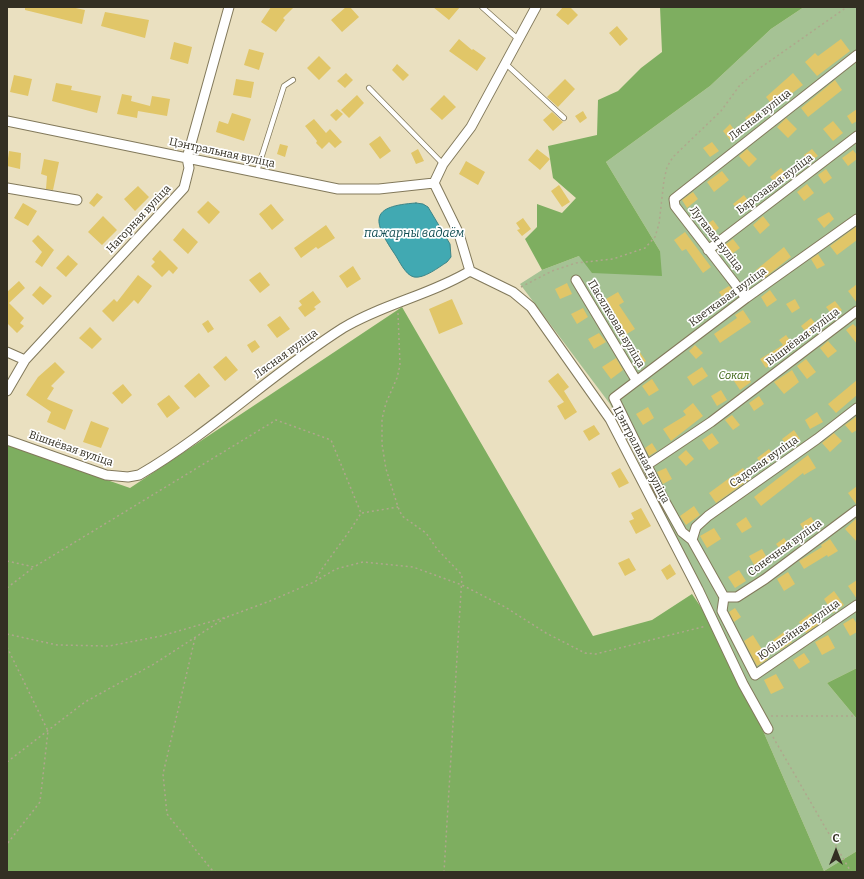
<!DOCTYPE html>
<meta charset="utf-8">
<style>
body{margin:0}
#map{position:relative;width:864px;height:879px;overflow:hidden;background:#eae0c0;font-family:Bitter,serif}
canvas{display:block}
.frame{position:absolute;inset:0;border:8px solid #332f23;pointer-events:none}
.north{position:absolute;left:816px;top:831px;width:40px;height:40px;-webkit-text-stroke:3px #fff;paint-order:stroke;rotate:0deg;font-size:11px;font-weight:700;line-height:16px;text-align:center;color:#332f23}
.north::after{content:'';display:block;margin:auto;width:14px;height:18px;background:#332f23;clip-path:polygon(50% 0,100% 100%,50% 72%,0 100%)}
</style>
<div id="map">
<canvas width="864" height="879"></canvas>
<div class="frame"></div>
<div class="north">С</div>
</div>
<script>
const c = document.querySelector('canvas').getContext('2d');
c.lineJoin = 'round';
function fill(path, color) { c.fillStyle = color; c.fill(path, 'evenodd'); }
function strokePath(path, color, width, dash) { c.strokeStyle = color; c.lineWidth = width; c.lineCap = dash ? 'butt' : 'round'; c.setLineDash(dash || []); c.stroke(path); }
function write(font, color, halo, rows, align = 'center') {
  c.font = font + ' Bitter,serif'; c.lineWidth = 3.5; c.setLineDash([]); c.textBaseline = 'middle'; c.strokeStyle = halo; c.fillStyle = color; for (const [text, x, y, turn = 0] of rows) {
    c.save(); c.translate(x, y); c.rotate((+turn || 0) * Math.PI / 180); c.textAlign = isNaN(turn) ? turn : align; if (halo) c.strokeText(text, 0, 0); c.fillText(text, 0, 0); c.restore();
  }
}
const green = new Path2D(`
 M804,7h53v661l-30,15 30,36v132l-33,20 -100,-230 -1,-9 -113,-228 -90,-120 22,-14 37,-14 81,-5 -54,-89 104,-76 61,-57z`);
const forest = new Path2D(`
 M660,7h144l-33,22 -61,57 -104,76 54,89 2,25 -70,-3 -13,-17 -37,14 -17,-31 12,-12v-23l25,9 14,-15 -23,-20 -5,-32 49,-11 1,-35 20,-9 23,-23 21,-16z
 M402,307l191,329 59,-16 40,-26 32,47 100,230 33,-20v21h-850v-427l123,43z
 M857,668v51l-30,-36z`);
const water = new Path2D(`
 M416,203l7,1 5,3 22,37 1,13 -4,5c-8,5 -23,17 -33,15 -9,-2 -15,-17 -20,-24 -22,-33 -24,-47 22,-50z`);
const building = new Path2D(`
 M25,7h46l14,3 -3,14 -57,-14z
 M271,7h23l-11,11 2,2 -9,12 -15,-10z
 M346,7h4l9,10 -17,15 -11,-12z
 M433,7h27l-11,13z
 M563,7h7l8,8 -10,10 -12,-10z
 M105,12l44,8 -4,18 -44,-12z
 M617,26l11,13 -8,7 -11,-13z
 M459,39l13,11 1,-1 13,9 -9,13 -28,-20z
 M841,39l9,12 -33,25 -12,-14 10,-9 3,3z
 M174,42l18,5 -4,17 -18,-5z
 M249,49l15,4 -5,17 -15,-5z
 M319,56l12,12 -12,12 -12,-12z
 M397,64l12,11 -6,6 -11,-11z
 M346,73l7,7 -8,8 -8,-7z
 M793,73l10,12 -29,22 -8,-10z
 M14,75l18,4 -4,17 -18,-4z
 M236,79l18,3 -3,16 -18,-3z
 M565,79l10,10 -17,18 -11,-10z
 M835,80l7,10 -34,27 -7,-9z
 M56,83l16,3 -1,4 30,6 -4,17 -45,-12z
 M122,94l10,2 -1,5 19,5 2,-10 18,3 -3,17 -29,-5 -1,7 -20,-4z
 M357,95l7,8 -15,15 -8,-8z
 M444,95l12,12 -14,13 -12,-11z
 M337,109l6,5 -7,7 -6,-6z
 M857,109v12l-5,3 -5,-8z
 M755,110l6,8 -10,8 -6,-8z
 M583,111l4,7 -7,5 -5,-7z
 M552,112l11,10 -10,9 -10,-11z
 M232,113l19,6 -7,22 -28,-9 3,-11 9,3z
 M786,118l11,11 -9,9 -11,-11z
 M314,119l12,14 4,-4 12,13 -7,6 -6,-6 -7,7 -6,-6 1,-2 -12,-15z
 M833,121l10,12 -10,8 -10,-12z
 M730,124l8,11 -7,6 -8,-10z
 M380,136l11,15 -11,8 -11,-15z
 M712,142l7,9 -9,6 -7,-9z
 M280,144l8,2 -3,11 -8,-3z
 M418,149l6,12 -8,3 -5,-11z
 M537,149l13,10 -10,11 -12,-10z
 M747,149l10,10 -8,8 -10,-11z
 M812,149l6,7 -9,6 -5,-7z
 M853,150l4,5v4l-9,7 -6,-8z
 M9,151l12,2 -1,16 -13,-3z
 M44,159l15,3 -6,28 -7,-1 1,-13 -6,-2z
 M466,161l19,11 -7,13 -19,-11z
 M781,168l6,8 -11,8 -6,-7z
 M826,169l6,9 -8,6 -6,-9z
 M722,171l7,9 -15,12 -7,-10z
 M807,184l7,9 -10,8 -7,-9z
 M559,185l11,17 -8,5 -11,-16z
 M138,186l11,11 -14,14 -11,-12z
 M693,192l5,7 -11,9 -5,-8z
 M97,193l6,4 -9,10 -5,-4z
 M744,195l6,8 -10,9 -7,-8z
 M208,201l12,11 -11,12 -12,-12z
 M23,203l14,8 -9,15 -14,-8z
 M271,204l13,16 -12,10 -13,-16z
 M829,212l5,7 -10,9 -7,-9z
 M103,216l14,14 -15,15 -14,-13z
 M763,216l7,9 -10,9 -7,-9z
 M523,218l8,11 -9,7 -5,-6 3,-1 -4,-6z
 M713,220l6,8 -10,8 -7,-9z
 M326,225l9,13 -17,11 -2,-2 -15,11 -7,-10z
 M857,226v14l-20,15 -7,-9z
 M183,228l15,14 -10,12 -15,-14z
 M685,232l26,35 -8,6 -17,-24 -4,2 -8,-11z
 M38,235l16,15 -12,17 -7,-5 7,-10 -10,-11z
 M733,239l7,9 -11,8 -7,-9z
 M784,247l7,10 -28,22 -7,-9z
 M160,250l18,18 -5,6 -4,-4 -7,7 -11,-11 4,-4 -3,-3z
 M818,254l7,11 -8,4 -6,-10z
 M68,255l10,9 -12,13 -10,-9z
 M353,266l8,13 -14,9 -8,-12z
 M260,272l10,13 -10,8 -11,-13z
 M138,275l14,11 -14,18 -4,-4 -21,22 -11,-11 12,-12 3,3z
 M19,281l6,7 -16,15 15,15 -4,5 4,3 -7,7 -10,-10v-31z
 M567,283l5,11 -12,5 -5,-10z
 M857,284v19l-9,-12z
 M40,286l12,10 -9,9 -11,-10z
 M729,286l6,8 -10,7 -6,-9z
 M770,290l7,10 -10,7 -6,-10z
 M313,291l8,11 -7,5 2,2 -11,8 -7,-9 4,-3 -3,-4z
 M618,292l6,10 -5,3 16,24 -13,8 -9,-14 5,-4 -12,-20z
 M452,299l11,25 -24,10 -10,-25z
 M795,299l5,9 -8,5 -6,-9z
 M835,301l7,9 -8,7 -8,-10z
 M583,308l5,9 -11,7 -6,-10z
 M743,310l8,12 -31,21 -6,-9 23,-16 -2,-3z
 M280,316l10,13 -13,9 -10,-13z
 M811,318l8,10 -10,8 -8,-10z
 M208,320l6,9 -6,4 -6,-9z
 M853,324l4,4v16l-11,-14z
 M90,327l12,12 -10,10 -13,-11z
 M599,333l7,9 -12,7 -6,-10z
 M786,335l9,12 -29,21 -6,-9 23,-14 -4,-5z
 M255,340l5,7 -8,6 -5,-8z
 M828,341l9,10 -9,7 -8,-10z
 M695,345l8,8 -7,6 -7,-8z
 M639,351l7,10 -7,5 -7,-9z
 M226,356l12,14 -13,11 -12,-14z
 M616,358l7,12 -12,9 -9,-12z
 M806,359l10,13 -9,7 -10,-13z
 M55,362l10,10 -14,14 3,2 -7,11 26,11 -8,20 -18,-8 4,-10 -25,-17 12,-18z
 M702,367l6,9 -15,10 -6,-9z
 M792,370l7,12 -15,12 -10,-12z
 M744,371l7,11 -11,8 -8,-12z
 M199,373l11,13 -15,12 -11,-12z
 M558,373l11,14 -5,4 13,21 -12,8 -8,-14 7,-4 -16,-21z
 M652,379l7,11 -10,6 -7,-10z
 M857,380v15l-21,18 -8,-9z
 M123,384l9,11 -10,9 -10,-11z
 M721,390l6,10 -10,6 -6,-10z
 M169,395l11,13 -13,10 -10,-14z
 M759,396l5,8 -10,7 -5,-8z
 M693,403l10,13 -32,25 -8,-12 23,-14 -3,-4z
 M648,407l6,11 -11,7 -7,-11z
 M817,412l6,10 -13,7 -5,-9z
 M732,415l8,10 -7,5 -8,-10z
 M857,416v14l-5,3 -7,-8z
 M91,421l18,7 -8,20 -18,-6z
 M594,425l6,9 -11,7 -6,-10z
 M794,430l6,9 -12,8 -6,-8z
 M712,433l7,10 -10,7 -7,-10z
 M834,433l8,8 -12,11 -8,-9z
 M652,443l5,8 -8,5 -4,-8z
 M769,449l7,9 -12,9 -7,-9z
 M686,450l8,9 -8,7 -8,-9z
 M808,455l8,13 -12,7 -1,-2 -42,33 -7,-9z
 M620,468l9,15 -10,5 -8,-15z
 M666,468l6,11 -9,5 -6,-12z
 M743,468l7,11 -34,24 -7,-10z
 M857,486v18h-1l-8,-11z
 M694,506l6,9 -14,10 -6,-9z
 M641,508l10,18 -15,8 -7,-13 5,-2 -3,-6z
 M746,517l6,10 -10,6 -6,-9z
 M811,517l7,11 -11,7 -7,-11z
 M857,518v24l-12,-13z
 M714,528l7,11 -14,9 -7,-12z
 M784,538l7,9 -8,6 -7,-9z
 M830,539l8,12 -10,6 -1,-2 -23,14 -5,-8 23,-14 -1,-2z
 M762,549l8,14 -13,7 -8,-14z
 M629,558l7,12 -11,6 -7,-13z
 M670,564l6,10 -9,6 -6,-10z
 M739,570l7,11 -11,7 -7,-11z
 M788,572l7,12 -11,7 -7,-12z
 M857,580v19l-9,-13z
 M834,591l10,14 -11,8 -9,-14z
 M735,608l6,9 -7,5 -5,-10z
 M811,613l8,11 -13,9 -7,-11z
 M853,618l4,6v8l-7,4 -7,-12z
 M784,632l8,10 -12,8 -7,-10z
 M753,635l15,24 -11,7 -13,-25z
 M828,635l7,13 -13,7 -7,-13z
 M804,653l6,9 -11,7 -6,-9z
 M776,674l8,14 -13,6 -7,-14z`);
const path = new Path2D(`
 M521,287l31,-16 24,-8 37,-4 32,-11 10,-11 4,-13 5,-44 3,-13 6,-10 48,-46 19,-26 20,-17 87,-61
 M398,313l2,52 -3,13 -11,25 -4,16v25l4,25 12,38 4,9 24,17 11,16 25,26 -18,297
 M362,513l36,-6
 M7,561l27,6 242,-147 55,20 30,73c-14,24 -32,44 -46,67
 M7,588l27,-21
 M7,634l50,11 52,1 52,-10 66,-19 43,-16 44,-19 22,-13 27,-7 50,5 49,18 43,22 41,26 39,20 11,1 110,-28
 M195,638l-32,136 4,40 44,55 5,3
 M7,647l41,84 -8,71 -33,42
 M771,716h86
 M773,737l78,135
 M7,762l78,-60 69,-38 71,-46`);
const service = new Path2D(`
 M482,7l37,33
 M506,64l58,54
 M369,88l74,76
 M257,171l27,-85 9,-6`);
const minor = new Path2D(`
 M7,121l331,68h41l55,-6 25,51 11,37 43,21 18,15 79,112 88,170 45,95 25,45
 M434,183l9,-19 28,-37 65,-120
 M7,188l70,12
 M857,219l-111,79 -132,100 49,100 19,34 10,8 32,57 -2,14 33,64 102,-70
 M708,250l149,-114
 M576,280l60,100
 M746,298l-71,-92 -1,-7 183,-144
 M7,352l18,8
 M7,391l18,-31 159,-172 5,-20 -2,-10 42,-151
 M7,440l99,35 22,2 11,-2c72,-42 133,-102 204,-147 40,-24 87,-33 127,-57
 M647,465l64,-43 146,-111
 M692,540l4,-13 12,-11 109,-77 40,-31
 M724,597h13l28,-18 92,-69`);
const streetNames = [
 ["Лясная вуліца",760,115,-38],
 ["Цэнтральная вуліца",222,153,12],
 ["Бярозавая вуліца",775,184,-37],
 ["Нагорная вуліца",139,219,-47],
 ["Лугавая вуліца",716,239,52],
 ["Кветкавая вуліца",728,297,-36],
 ["Пасялковая вуліца",616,324,59],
 ["Вішнёвая вуліца",803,337,-37],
 ["Лясная вуліца",286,354,-36],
 ["Вішнёвая вуліца",71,449,19],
 ["Цэнтральная вуліца",641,455,62],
 ["Садовая вуліца",764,462,-35],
 ["Сонечная вуліца",785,548,-36],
 ["Юбілейная вуліца",799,630,-35]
];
const parkNames = [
 ["Сокал",734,376]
];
const waterNames = [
 ["пажарны вадаём",414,234]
];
fill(green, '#a5c294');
fill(forest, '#7eae60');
fill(water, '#41a9b2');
strokePath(water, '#3d8487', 1);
fill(building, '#e1c668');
strokePath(service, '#82795b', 6);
strokePath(minor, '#82795b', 11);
strokePath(path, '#afa78d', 1.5, [2, 3]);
strokePath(service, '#fff', 4.5);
strokePath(minor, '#fff', 9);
write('11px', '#332f23', '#fff', streetNames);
write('italic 11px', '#315c07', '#fff', parkNames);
write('italic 12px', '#144f54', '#fff', waterNames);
</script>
